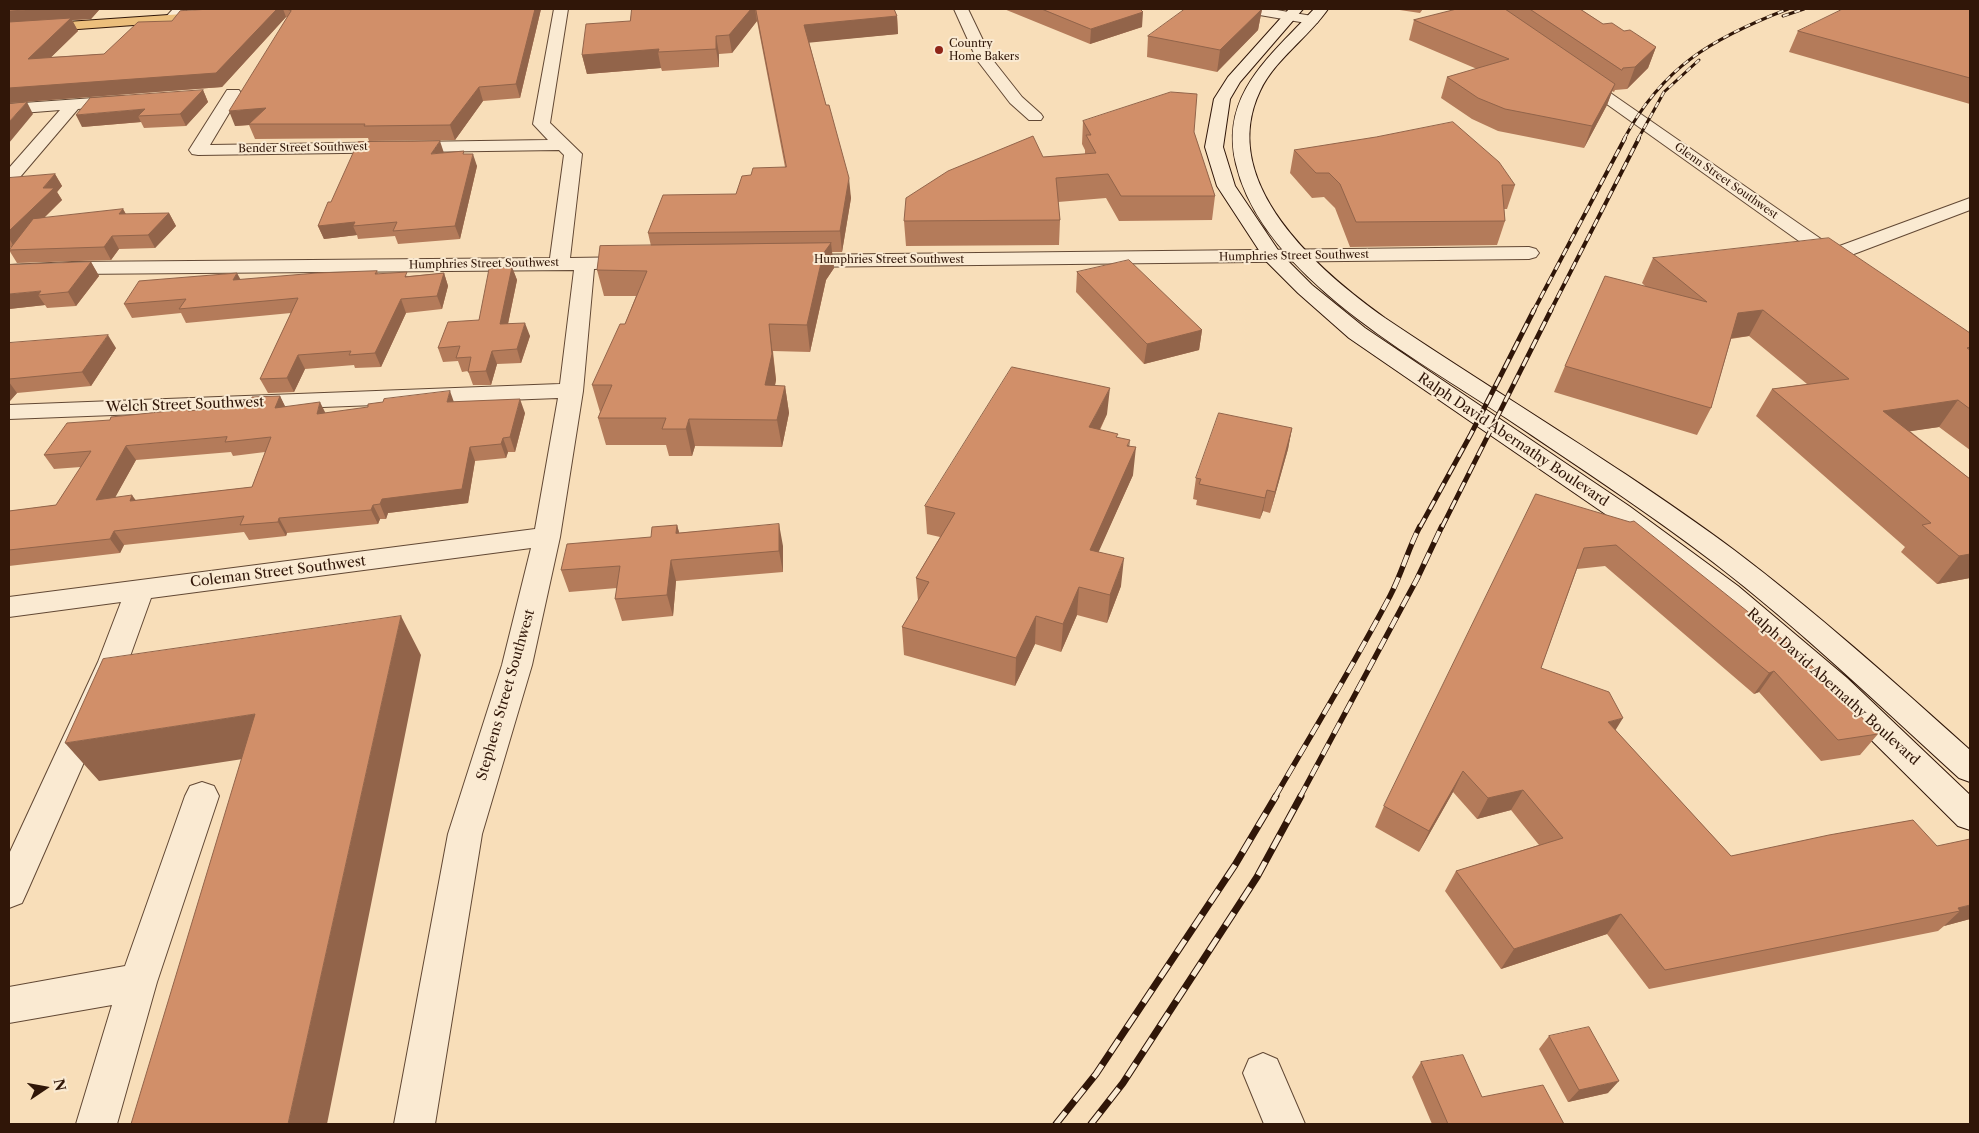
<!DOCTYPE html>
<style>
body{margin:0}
#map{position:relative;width:1979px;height:1133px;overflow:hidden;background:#f8deb9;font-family:"Libre Caslon Text",serif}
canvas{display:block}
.frame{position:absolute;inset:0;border:10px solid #301608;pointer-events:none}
.north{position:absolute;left:20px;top:1063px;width:50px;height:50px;-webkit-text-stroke:4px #faead2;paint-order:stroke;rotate:78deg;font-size:14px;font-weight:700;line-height:20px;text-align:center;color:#301608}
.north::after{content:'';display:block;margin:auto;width:18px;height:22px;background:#301608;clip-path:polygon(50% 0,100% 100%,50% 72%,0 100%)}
</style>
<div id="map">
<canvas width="1979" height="1133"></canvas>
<div class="frame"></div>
<div class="north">N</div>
</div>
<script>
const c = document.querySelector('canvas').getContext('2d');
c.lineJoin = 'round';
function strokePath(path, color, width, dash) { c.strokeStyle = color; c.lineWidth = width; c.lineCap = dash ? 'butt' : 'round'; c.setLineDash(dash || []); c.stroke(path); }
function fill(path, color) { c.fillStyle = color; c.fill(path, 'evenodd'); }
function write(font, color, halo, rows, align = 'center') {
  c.font = font + ' "Libre Caslon Text",serif'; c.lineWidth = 4; c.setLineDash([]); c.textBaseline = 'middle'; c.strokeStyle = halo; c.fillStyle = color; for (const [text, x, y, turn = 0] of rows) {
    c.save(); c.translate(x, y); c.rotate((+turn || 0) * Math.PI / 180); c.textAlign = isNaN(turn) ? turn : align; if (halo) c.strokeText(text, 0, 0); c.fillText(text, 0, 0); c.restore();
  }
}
const street = new Path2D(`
 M173,9h14l-11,13h-10l-2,-3z
 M554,9h14l-18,114 32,31 -12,104 65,-1 7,2 3,4 -3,4 -48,2 -11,122 -23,146 -28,128 -50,169 -47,290h-41l54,-290 54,-169 29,-117 -380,50 -23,64 -101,230 -5,11 -13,5v-54l89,-192 23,-60 -112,15v-20l526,-68 23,-131 -549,21v-14l551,-21 14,-114 -502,4 -63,3v-12l63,-3 478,-4 14,-103 -5,-5 -361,5 -6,-1 -3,-4 38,-60h12l2,3 -31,52 338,-5 -15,-16z
 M954,9h14l24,50 30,38 19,17 2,3 -2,3h-12l-19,-17 -33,-43z
 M1241,9h30l41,7 5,1 2,3 -2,3 -5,1 -64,-11z
 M1578,72l5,2 251,174 136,-50v12l-124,47 5,5 -3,4 -7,2 -7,-2 -261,-186 -3,-3 3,-3z
 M122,96l6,2 2,3 -2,3 -50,5 -63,74 -6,1v-16l51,-58 -51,4v-10z
 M1529,247l7,2 3,4 -3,4 -7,2 -734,8 -7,-2 -3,-4 3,-4 7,-2z
 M202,782l12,4 5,10 -62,186 -40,142h-41l36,-119 -103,18v-36l116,-21 60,-170 5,-10z
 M1263,1053l14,6 28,65h-41l-21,-51 6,-14z`);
const secondary = new Path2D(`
 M1289,9h14l-63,73 -10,17 -7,48 12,39 45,67 32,32 53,43 264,178 109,80 109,92 123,117v35l-12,-4 -133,-132 -107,-94 -107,-82 -262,-180 -51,-45 -32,-32 -49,-75 -12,-39 9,-48 14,-22z
 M1314,9h14c-20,29 -53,50 -68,82 -44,92 59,180 125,227 116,78 237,149 349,232 82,62 159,131 236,200v32l-11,-4c-80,-73 -159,-149 -246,-216 -67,-51 -137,-97 -207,-144 -89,-59 -244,-142 -270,-254 -17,-70 36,-109 78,-155z`);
const primary = new Path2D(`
 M212,12l5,1 2,3 -2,3 -208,15v-8z`);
const railFar4 = new Path2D(`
 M1783,16l21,-7
 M1624,139c39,-73 89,-101 164,-130
 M1638,139l26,-47 35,-32`);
const railFar3 = new Path2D(`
 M1533,312l92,-174
 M1550,312l89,-174`);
const railFar2 = new Path2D(`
 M1420,527l51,-93 63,-124
 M1442,527l109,-217`);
const railFar1 = new Path2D(`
 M1275,797c39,-67 79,-133 115,-201 12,-23 18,-47 30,-70
 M1300,797l117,-218 25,-53`);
const rail = new Path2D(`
 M1056,1124l40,-50 139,-209 41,-69
 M1091,1124l32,-41 134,-206 44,-81`);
const wall = new Path2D(`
 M9,9h113l-23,1 -8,9 -19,1 6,11 -27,26 53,-3 91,-44v-1h346l-21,89 -37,3 -28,39 -86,1 -1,-3 -113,1 -6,-14 -14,1 52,-109h-1l-64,70 -213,16z
 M632,9h262l3,7 1,18 -89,8 42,156 -9,54h-10l2,16 -8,12 -16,72 -37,-1 3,29 -1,6h10l4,27 -7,34 -87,-1 -3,10h-23l-3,-11h-60l-8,-27 2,-6 -8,-27 33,-61 11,-28h-32l-7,-26 54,-24 -3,-13 88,-39 15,-19 34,-8 -28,-146 -25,32 -13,1v13l-57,4 -1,-3 -74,6 -5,-19 48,-34z
 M1004,9h136l2,18 -52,17z
 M1262,9l-4,21 -41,42 -70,-15 1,-21z
 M1393,9h30l-3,4z
 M1457,9h123l23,15 21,7 32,16 -8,21 -21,21 -12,1 -1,2 -2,-1 -5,14 -23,43 -86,-17 -26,-12 -31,-21 6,-21 30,-8 -68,-29 5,-20z
 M1970,9v95l-181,-52 9,-21z
 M203,90l5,12 -22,24 -42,2 -3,-6 -59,5z
 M1083,121l111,11 21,64 -3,24 -93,1 -13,-23 -48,4 2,18 -1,25 -153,1 -2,-25 139,-64 42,-3v-4l-3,-6z
 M1294,150l221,35 -8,24h-3l1,12 -8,24 -147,2 -15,-39 -11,-11 -12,1 -22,-25z
 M444,153l21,1 12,12 -17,73 -62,5 -3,-8 -37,3 -1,-4 -33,4 -6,-13 13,-24z
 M55,174l7,12 -5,6 5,8 -18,18 79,-9 3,5 43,-1 7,13 -21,22 -36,1 -8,11 -94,3 -8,-13 2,-3h-2v-69z
 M1653,258l317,75v117l-31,-23 -29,4 60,48v99l-33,6 -36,-32 4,-5 -149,-131 16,-27 35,-5 -58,-48 -18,3 -20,69 -14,27 -143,-43 11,-26 81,-79 -4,-4z
 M91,262l8,14 -23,30 -29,2 -2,-3 -36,4z
 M512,267l5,13 -9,44 22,12 -9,27 -24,1 -6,21h-18l-5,-14 -6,1 -4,-11 -15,1 -5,-14 41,-28z
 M377,271l1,3 31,2 35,-3 4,13 -6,23 -36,4 -25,54 -26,1 -1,-3 -49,4 -11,23 -26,1 -8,-14 31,-66 -105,10 -5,-10 -49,5 -8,-14 116,-24z
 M1077,272l125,58 -3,20 -55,14 -68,-72z
 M9,343l107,5 -25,38 -74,7 -8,9z
 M280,396l5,11 41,6 128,-11 71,11 -10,39h-7l-2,6 -31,3 -7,42 -80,10 -2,6h-6l-2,5 -91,9 -1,3 -37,4 -5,-8 -120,13 -4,8 -111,13v-55l47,-6 25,-38 -27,2 -10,-14 66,-35 138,-15zM231,452l2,4 32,-4 -13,35 -116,13 -21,-3 21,-37z
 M1107,414l-7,16 17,7 12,9 4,29 -35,77 23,34 -14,37 -30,-8 -16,37 -26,-8 -20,42 -111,-31 -2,-28 16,-26 -2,-23 24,-41 -13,-3 -2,-28z
 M1292,428l-4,21 -18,64 -7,-2 -3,8 -64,-14 1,-5 -4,-1 3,-21z
 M1536,494l269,165 73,75 -18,21 -39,6 -62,-69 -5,2 -149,-128 -28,3 -36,99 75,63 115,125 182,-36 57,99 -26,7 -6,5 -289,58 -42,-55 -106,35 -56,-78 11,-20 83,-26 -28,-35 -34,9 -24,-27 -34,60 -44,-25 9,-21z
 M677,525l2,8 104,13v26l-107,9 -3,35 -51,5 -7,-22 2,-11 -48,4 -8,-22 90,-33z
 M1549,1036l59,57 -40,9 -29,-53z
 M1421,1062l61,35 82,27h-132l-20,-47z`);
const shadedWall = new Path2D(`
 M43,9h56v1l-8,9 -19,1 6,11 -42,41 -27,-47v-14z
 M277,9h6l3,8 -64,70 -213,16v-15z
 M535,9h6l-21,89 -4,-14z
 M751,9h4l2,12 -25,32 -3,-18z
 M1262,9l-4,21 -41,42 3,-22z
 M1143,12l-1,15 -52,17 1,-15z
 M897,16l1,18 -92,9 -2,-18z
 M716,36l3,18v13l-3,-18z
 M1656,47l-8,21 -21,21 8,-22z
 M659,49l-1,3 3,16 -74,6 -5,-19z
 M1615,84l-8,21 -23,43 8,-22z
 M479,87l4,14 -28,39 -5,-15z
 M203,90l5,12 -22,24 -6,-12z
 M27,102l6,12 -24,29v-21z
 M266,108l-17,17 -14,1 -6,-15z
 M145,109l-7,7 3,6 -59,5 -6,-12z
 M440,141l4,12 -13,1z
 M473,154l4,12 -17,73 -5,-13z
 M55,174l7,12 -5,6 5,8 -48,47 -5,-9v-7z
 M849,178l2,20 -9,54 -2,-21z
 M123,209l7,13 -11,-8z
 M169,213l7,13 -21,22 -7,-13z
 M355,222l-2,4 4,9 -33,4 -6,-13z
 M112,236l7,13 -8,11 -7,-13z
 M831,243l3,25 -8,12 -16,72 -3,-27 16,-71z
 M91,262l8,14 -23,30 -8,-14z
 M512,267l5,13 -12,58 -5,-14z
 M237,273l7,13 -11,-6z
 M444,273l4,13 -6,23 -5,-13z
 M41,291l-3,4 7,10 -36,4v-15z
 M401,299l5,14 -25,54 -6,-14z
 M1763,310l-14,26 -24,3 13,-26z
 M525,323l5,13 -9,27 -4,-14z
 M769,324l7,56 -7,32 -4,-27z
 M1202,330l-3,20 -55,14 3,-20z
 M108,335l8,13 -25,38 -9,-14z
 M492,351l5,13 -6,21 -5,-14z
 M298,355l7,14 -11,23 -7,-14z
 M9,382l8,11 -8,9z
 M785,386l4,27 -7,34 -5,-27z
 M1110,388l-3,26 -20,41 2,-28z
 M450,391l5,14 -8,-3z
 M280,396l7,14 -12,-2z
 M520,399l5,14 -10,39 -5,-15z
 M1958,400l-19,27 -74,11 18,-27z
 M320,402l7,14 -10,-2z
 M689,419l6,27 -3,10 -6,-27z
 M1292,428l-4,21 -18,64 5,-21z
 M503,438l5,14 -2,6 -5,-14z
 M1130,440l-3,26 9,-19 -3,28 -46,103 3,-28z
 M126,446l10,14 -30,54 -10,-14z
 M470,447l5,14 -7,42 -80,10 -2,6 -6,-15 2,-5z
 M1267,490l-4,21 -3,8 5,-21z
 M132,495l10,14 -12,-8z
 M373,505l7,14 -2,5 -7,-14z
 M279,518l8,15 -1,3 -8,-14z
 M779,524l4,22v26l-4,-21z
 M677,525l6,21 -7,-13z
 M114,531l10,14 -4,8 -10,-14z
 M1970,554v24l-33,6 22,-28z
 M1124,558l-3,28 -14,37 3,-28z
 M671,560l5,21 -3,35 -6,-21z
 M1079,587l-2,28 -16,37 2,-28z
 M401,616l20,39 -94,469h-39z
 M1036,616l-1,28 -20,42 1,-28z
 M1774,671l-15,21 -5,2 15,-21z
 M255,714l27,39 -183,28 -34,-38z
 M1623,718l-13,21 -2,-17z
 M1463,771l-10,21 -34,60 10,-21z
 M1523,790l-12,20 -34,9 11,-21z
 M1970,905v14l-26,7 16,-15 -2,-3z
 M1621,914l-14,20 -106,35 13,-20z
 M1619,1081l-11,12 -40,9 11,-12z`);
const building = new Path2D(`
 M9,9h34l-34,2z
 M212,9h65l-61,64 -207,15v-66l62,-4 -43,41 76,-5 34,-32 34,-1 8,-10z
 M287,9h248l-19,75 -37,3 -29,38 -86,1 1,-2h-116l17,-16 -37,3 62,-100z
 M632,9h119l-22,26 -13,1v13l-58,3 1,-3 -77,6 4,-31 44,-3z
 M756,9h138l3,7 -93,9 22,80h3l20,73 -9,53 -192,2 15,-38 73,-1 6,-18 9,-1 2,-7 33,-1z
 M1042,9h98l3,3 -52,17z
 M1185,9h77l-42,41 -72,-14z
 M1457,9h48l110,75 -23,42 -87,-17 -27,-11 -31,-21 62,-18 -95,-39z
 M1530,9h50l23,15 9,-1 12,8 6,-1 26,17 -21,20 -12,1 -1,2z
 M1843,9h127v69l-172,-47z
 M203,90l-23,24 -42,2 7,-7 -69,6 14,-17z
 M1171,92l26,2 -3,38 21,64h-94l-13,-22 -52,4 4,42 -156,1 2,-23 42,-27 85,-35 10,21 53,-4 -10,-18h5l-8,-14z
 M27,102l-18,20v-18z
 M1453,122l46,40 16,23h-13l3,36 -149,1 -16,-38 -11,-11h-13l-22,-23 82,-13z
 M440,141l-9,13 33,-3 -1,3h10l-18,72 -62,5 4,-9 -44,4 2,-4 -37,4 10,-24h3l27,-60z
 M55,174l-12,14h11l-45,43v-53z
 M123,209l-4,5 50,-1 -21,22 -36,1 -8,11 -95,3 24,-31z
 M1829,238l141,95v14l-3,1 3,2v59l-12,-9 -75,11 87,68v75l-11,2 -37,-31 9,-2 -159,-134 77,-10 -86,-69 -25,3 -27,95 -146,-42 40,-90 102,26 -54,-44z
 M831,243l-8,11 -16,71 -38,-1 3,30 -7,31 20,1 -8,34 -88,-1 -3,10h-24l4,-11h-68l14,-33h-20l28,-61h5l22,-53 -50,-1 3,-24z
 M1129,260l73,70 -55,14 -70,-72z
 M91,262l-23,30 -30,3 3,-4 -32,3v-29z
 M512,267l-12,57 25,-1 -8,26 -25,2 -6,20 -18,1 3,-15 -15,1 4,-12 -22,2 10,-26 31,-2 10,-51z
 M377,271l-2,3 32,-2 -2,5 39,-4 -7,23 -36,3 -26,54 -26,2 2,-4 -53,4 -11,23 -27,1 38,-81 -119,11 7,-10 -62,5 15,-23 98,-8 -4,7 84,-7z
 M108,335l-26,37 -73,7v-36z
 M1012,367l98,21 -21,39 29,7 -2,3 14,3 -3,6 9,1 -46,103 34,8 -14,37 -31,-8 -16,37 -27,-8 -20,42 -114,-31 27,-45 -13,-4 39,-65 -30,-7z
 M450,391l-3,11 73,-3 -10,38 -7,1 -2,6 -31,3 -8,42 -80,10 -2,5 -7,1 -2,5 -92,8 -1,4 -38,3 4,-9 -130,15 -4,8 -101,11v-39l47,-6 35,-54 -47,4 23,-32 43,-3 1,-3 78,-8 -1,2 60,-6 4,-8 28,-1 -5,12 45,-6 -3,12 51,-7v-3l15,-2 1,-3zM227,437l-2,5 46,-5 -19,50 -122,14 2,-6 -36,5 30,-54z
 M1219,413l73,15 -17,64 -8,-2 -2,8 -66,-14 2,-5 -5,-1z
 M1536,494l94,28 4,-1 172,137 -1,1 73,75 -40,6 -64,-69 -5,2 -153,-128 -32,3 -43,120 68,24 14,26 -15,4 123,134 98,-21 84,-15 24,26 33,-7v66l-12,3 2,3 -295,59 -44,-56 -107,35 -58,-78 107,-33 -40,-48 -35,8 -25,-27 -34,60 -45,-25z
 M779,524v27l-108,9 -4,35 -52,4 5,-33 -59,4 6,-26 84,-7 1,-10 25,-2 -1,8z
 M401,616l-113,508h-157l124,-410 -190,29 38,-84z
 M1589,1027l30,54 -40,9 -30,-54z
 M1463,1055l19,42 61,-12 21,39h-116l-27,-62z`);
const markers = [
 [939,50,5,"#8f2418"]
];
const farPoinames = [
 ["Country",949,44],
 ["Home Bakers",949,57]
];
const farStreetnames = [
 ["Bender Street Southwest",303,148,-1],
 ["Glenn Street Southwest",1726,181,35],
 ["Humphries Street Southwest",1294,256,-1],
 ["Humphries Street Southwest",889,260],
 ["Humphries Street Southwest",484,264,-1]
];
const streetNames = [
 ["Welch Street Southwest",185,405,-2],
 ["Ralph David Abernathy Boulevard",1513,440,34],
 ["Coleman Street Southwest",278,572,-7],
 ["Ralph David Abernathy Boulevard",1833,687,42],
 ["Stephens Street Southwest",506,695,-74]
];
strokePath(street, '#624834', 2);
strokePath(secondary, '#301608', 2);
strokePath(primary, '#301608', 2);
fill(street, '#faead2');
fill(secondary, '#faead2');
fill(primary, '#ecbf7c');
strokePath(railFar4, '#301608', 3);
strokePath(railFar3, '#301608', 4);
strokePath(railFar2, '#301608', 5);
strokePath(railFar1, '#301608', 5.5);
strokePath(rail, '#301608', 7);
strokePath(railFar4, '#faead2', 2, [6]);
strokePath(railFar3, '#faead2', 2.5, [8]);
strokePath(railFar2, '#faead2', 3, [10]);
strokePath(railFar1, '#faead2', 4, [12]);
strokePath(rail, '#faead2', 5, [15]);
fill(wall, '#b47b5a');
fill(shadedWall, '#92644a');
fill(building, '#d18f69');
strokePath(building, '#92644a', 1);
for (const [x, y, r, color] of markers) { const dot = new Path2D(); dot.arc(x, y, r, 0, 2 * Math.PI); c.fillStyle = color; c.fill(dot); strokePath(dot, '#faead2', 2); }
write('11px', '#301608', '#faead2', farPoinames, 'left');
write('11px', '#301608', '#faead2', farStreetnames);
write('14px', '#301608', '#faead2', streetNames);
</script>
